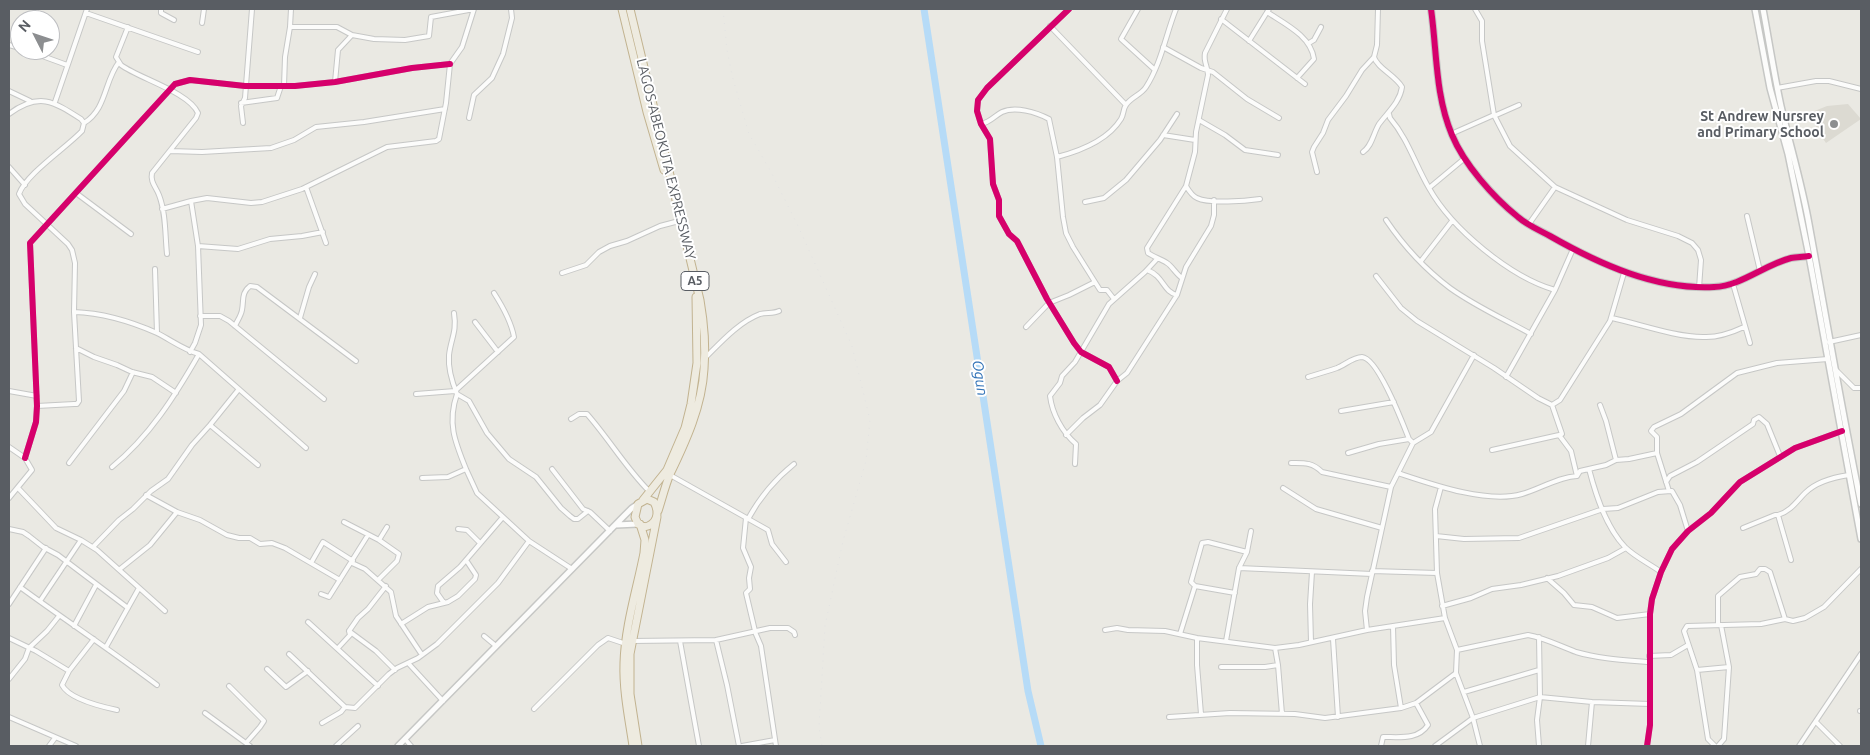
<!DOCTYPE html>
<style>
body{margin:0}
#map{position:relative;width:1870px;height:755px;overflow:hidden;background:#eae9e3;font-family:Ubuntu,sans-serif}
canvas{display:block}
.frame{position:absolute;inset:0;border:10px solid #595d63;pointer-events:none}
.north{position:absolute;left:10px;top:10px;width:50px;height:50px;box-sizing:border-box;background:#fff;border:1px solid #bdbec1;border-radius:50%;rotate:311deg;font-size:14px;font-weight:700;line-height:20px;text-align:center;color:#595d63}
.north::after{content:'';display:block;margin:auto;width:18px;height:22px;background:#8c8e90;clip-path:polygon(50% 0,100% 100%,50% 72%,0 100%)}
</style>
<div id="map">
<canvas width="1870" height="755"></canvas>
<div class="frame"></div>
<div class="north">N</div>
</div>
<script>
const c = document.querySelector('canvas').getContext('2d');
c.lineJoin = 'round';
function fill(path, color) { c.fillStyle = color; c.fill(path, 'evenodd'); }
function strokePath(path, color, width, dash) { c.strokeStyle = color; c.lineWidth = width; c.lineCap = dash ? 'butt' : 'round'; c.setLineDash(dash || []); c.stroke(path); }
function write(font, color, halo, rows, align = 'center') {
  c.font = font + ' Ubuntu,sans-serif'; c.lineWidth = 4; c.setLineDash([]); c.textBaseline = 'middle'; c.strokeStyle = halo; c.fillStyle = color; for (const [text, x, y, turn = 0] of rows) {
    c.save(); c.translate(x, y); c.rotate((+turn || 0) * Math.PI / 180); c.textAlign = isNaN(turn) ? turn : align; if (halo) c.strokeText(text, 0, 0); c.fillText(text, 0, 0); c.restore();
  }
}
const education = new Path2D(`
 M1848,104l13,15 -35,24 -9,-13 -5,-18 15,-6z`);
const river = new Path2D(`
 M924,9l104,682 13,55`);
const street = new Path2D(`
 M161,9v4l13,7
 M1069,9l-82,79 -9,12 -1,11 4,13 9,15 3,45 6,16v16l10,18 8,7 30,58 27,44 7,9 28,15 8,14
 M1138,9l-17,30 34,31
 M1475,9l7,12v20l12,74 16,31 45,41 72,33 51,16 14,7 6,7 3,10 -2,28
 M1267,12c18,12 44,24 47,47l-17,19
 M86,13l112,39
 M1221,19l84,65
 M33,20l3,-11
 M202,23l2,-14
 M1050,26l76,79
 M128,27l-12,30 5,8c17,13 68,27 77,48l-2,5 -44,55c-2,9 4,14 7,22 7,18 6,40 8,59
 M290,27h47l15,8 22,4 31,1 24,-4 2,-19 43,-8
 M1249,41l20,-32
 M1309,43l5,-3 7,-13
 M9,45l11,3
 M1163,47l38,21 12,4 34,27 32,19
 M26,50l41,15
 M335,82l3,-32 14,-15
 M284,86l1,-29 5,-30 1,-18
 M1777,88l39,-7h13l32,8
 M9,91l21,10
 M55,102l32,-93
 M241,103l36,-5 4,-12
 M9,114c30,-22 44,-13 72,5l3,4 -2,8c-16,17 -56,43 -63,63l6,10 43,40 4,6 3,13 -1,49 5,89 -2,3h-3l-37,2
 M1389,114l1,4c18,21 25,46 39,70 23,41 81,89 126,102
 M1494,116l25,-11
 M469,118l5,-23 18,-17 11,-24 9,-36 -1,-9
 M1199,120l26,15 20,15 33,5
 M84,123c23,-14 20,-42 35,-61
 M243,123l-2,-17 4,-8 7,-89
 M981,124c10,-2 13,-8 21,-12 13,-6 34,0 47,7l8,38 6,60 3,16 7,14 27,43h7l7,9
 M1451,134l43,-19
 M1163,135l32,5
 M170,151l32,1 69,-4 23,-8 22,-13 48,-5 81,-13
 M1363,152c9,-6 10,-18 16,-28 9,-12 21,-22 23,-37 -7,-12 -25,-19 -28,-30
 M1057,157c23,-6 51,-17 64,-38 3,-5 2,-10 5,-14 5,-8 15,-10 20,-18 15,-23 20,-53 30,-78
 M9,167l16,18
 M1317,172l-5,-20 2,-5 9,-14 5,-13 18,-24 16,-26 12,-13 3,-12 1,-36
 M1186,186c3,5 6,10 11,12 12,6 49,3 63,1
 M306,187l20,56
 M1429,188l36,-30
 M76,193l55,41
 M1085,202l19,-4 22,-18 34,-40 17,-26
 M162,209l29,-8 16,-3 44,5 11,-1 40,-13 85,-42 49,-6 3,-2 7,-36 4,-39 12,-17 12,-38
 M1747,216l13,55
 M1386,220c17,25 40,50 64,68 25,18 54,31 81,46
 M1529,224l26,-37
 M198,246l40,3 32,-10 32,-3 21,-4
 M1421,261l31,-40
 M155,269l2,64
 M1147,270c17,6 16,22 30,25
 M562,273l24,-8 13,-13 11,-6 17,-5 33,-15 19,-5
 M1376,276l25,32 16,13 77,47 44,30 14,7 8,-5 50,-79 14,-48
 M1182,278c-6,-4 -10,-12 -15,-15 -6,-4 -13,-6 -19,-10l-1,-5 39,-62 9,-34 1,-20 12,-57c0,-9 -5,-13 -3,-22l22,-44
 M1733,284l17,59
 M74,312c29,1 56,9 83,21 14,7 27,17 42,21l107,94
 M454,313c3,19 -3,25 -5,42 -1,12 3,27 8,39l12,7 18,32 22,26 27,18 25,31 9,8 4,3h4l10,-8
 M200,316h20l9,5 95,78
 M300,318l9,-31 6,-13
 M1612,318c28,6 63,19 91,19 14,1 28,-4 41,-10
 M475,322l23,30
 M235,326c2,-5 6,-10 7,-16 2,-10 -1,-17 8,-24l7,1 99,74
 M1026,327l23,-24 20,-8 26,-13
 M1829,342l32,-7
 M76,348l18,9 23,8 15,7 20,5 24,16
 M190,352l5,-9 6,-18 -3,-79 -7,-45
 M706,357c15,-15 33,-35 54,-43 6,-2 13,0 19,-3
 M1836,370l18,18h7
 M1308,377c10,-3 20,-6 29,-9 8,-3 16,-11 25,-11 16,1 41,67 47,82l4,4
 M1506,377l49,-87 18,-41
 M9,391l28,5
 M416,394l39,-3 59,-54c-3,-16 -11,-30 -20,-44
 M457,394c-10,29 -2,48 9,75
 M1552,405l10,29 -3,1 12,16 6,25
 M1600,405l6,16 10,39
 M1341,411l53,-9
 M571,419l8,-5h8c22,25 39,54 62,77
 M210,425l48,40
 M1066,435l17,-17 17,-13 17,-24 10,-8 50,-78 9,-28 25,-41 3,-11v-15
 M9,447l16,11 7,12 -23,28
 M1492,450l67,-15
 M1348,453l31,-9 30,-5
 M25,458l11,-36 1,-16 -7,-163 145,-159 15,-4 55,6h50l40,-4 77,-14 38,-4
 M69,463l55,-72 9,-19
 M1291,463c13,0 21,-1 31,9l69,15
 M1075,464l1,-20c-14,-12 -24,-31 -26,-48l10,-13 2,-7 13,-14 34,-58 36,-32 12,-13
 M112,467c37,-30 63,-71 87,-113
 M552,469l31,40 7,3 20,19
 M1589,469c7,27 17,58 36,78 10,10 25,17 36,25
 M1398,473c33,11 89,31 124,21 18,-5 36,-17 55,-18l3,-5 26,-6 10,-5 13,-1 28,-6
 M670,475l98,55 4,14 14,18
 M422,478l26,-1 18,-8 11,24 52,48 43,28
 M1666,482l4,-6 27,-14 56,-38 1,-4 5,-3 8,7 13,32
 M1441,487l-6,22 2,64 8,45 12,32 -1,23 17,45 7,28
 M18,488l38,40 25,12 16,10 68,61
 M1283,488l33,21 66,19
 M146,495l31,17 23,8 27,15 12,3h11l10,6 12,-1 13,5 55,32
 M746,518l-3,30 8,19 -2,11 1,11 -4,4 9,38
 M748,519c12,-22 26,-39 46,-55
 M344,522l35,18 20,14 -2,7 -19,19
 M1743,528l32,-13h3
 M9,529l14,3 6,4 14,11 15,8 70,53
 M458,529l9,1 13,13
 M1688,531l-8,-26 -8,-14h-3l-12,-38v-16l-6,-6 3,-4 27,-13 56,-41 40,-10 51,-4
 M1436,536l28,3 55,-1 84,-29 15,-1 40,-16 13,-1
 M379,540l8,-13
 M93,547l26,-27 14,-11 18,-18 17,-12 24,-34 18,-20 29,-36
 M1791,560l-13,-45c13,-4 19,-14 27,-22 11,-11 30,-16 44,-18
 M311,563l12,-21 30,19
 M352,563l13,6 26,23 5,24 26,39
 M1239,568l133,6
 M120,569l30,-24 27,-33
 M1372,571l65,2
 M1547,578l17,15 10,12 18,2 25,11 33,-4
 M1195,586l40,7
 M20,587c45,33 92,64 137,98
 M321,594l8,3 39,-62
 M40,601l41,-61
 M444,603l-7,-10 1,-7 22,-19 43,-50
 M9,604l37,-56
 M1442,606l29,-8 21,-9 29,-4 37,-9 50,-18 18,-10
 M308,622l70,64
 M401,624l27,-17 20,-5 10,-6 17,-17 1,-4 -10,-15
 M1718,625v-29l22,-19 16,-3 4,-5h5l5,3 15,47
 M74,626l22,-41
 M1393,626l1,39 7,43
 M1105,630l12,-2 11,2 37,1 32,7 78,10 24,-3 68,-15 78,-12
 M1367,630l-2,-19 2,-14 24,-110 22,-44 18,-11 43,-77
 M349,631l9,-13 10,-9 18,-23
 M755,632l6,14 15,100
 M1180,634l15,-48 -4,-4 11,-39 6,-1 39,10
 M484,636l12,10
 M9,638l27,13 33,20
 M1197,638v27l4,49
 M94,639l-25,32 -7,14c7,14 41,22 55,25
 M1333,639l5,78
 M716,640l11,45 12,61
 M632,641l84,-1 54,-12h18l6,4 1,3
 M680,641l19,105
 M1226,641l13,-73 8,-16 4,-21
 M1311,642l-1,-38 2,-32
 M106,647l33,-59
 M338,648l12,-13 -1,-4 27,20 19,19
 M1275,648l3,17 4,49
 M1457,650l71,-15c17,3 32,11 48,17 24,7 49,8 73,10
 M289,654l56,53 10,1 34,-34 8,-6 21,-10 19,-14 61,-61 31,-42
 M1649,656l22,-1 17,-10
 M409,664l34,37
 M1221,667h44l13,-2
 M267,669l19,18 22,-16
 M1697,670l32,-3 -8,-42
 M9,679l16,-20 4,-11 18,-17 12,-15
 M229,686l35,35 -4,6 -14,16
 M1464,692l75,-22
 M534,709l64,-64 10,-7 18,6
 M1860,711h1
 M205,713l45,33
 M9,717l67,29
 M1169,717l61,-4 65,1 30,4 76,-10 15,-5 40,-30
 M1816,722l24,24
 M322,723l19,-11 4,-5
 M405,739l6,7
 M49,746l6,-8
 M336,746l22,-20
 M742,746l33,-6
 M1381,746l2,-9c17,0 35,3 45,-12l-12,-22
 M1435,746l38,-28 67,-21 52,5 58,2
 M1539,746l-2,-26 3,-23 -1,-60
 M1588,746l4,-44
 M1647,746l3,-21v-111l2,-15 9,-27 11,-23 16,-18 23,-18 29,-31 55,-34 47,-17
 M1715,746l-7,-7 -11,-69 -13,-39 3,-5 74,-2 24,-5 8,2 12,-3 19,-11 37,-38
 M1718,746l6,-7 5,-72
 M1799,746l62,-92`);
const secondary = new Path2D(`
 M1431,9c6,42 4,86 21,126 12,29 41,62 66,82 9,8 21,13 32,19 49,28 106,54 164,51 27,-1 50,-22 77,-29 6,-1 12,-1 18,-2
 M1755,9l15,79 18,66 21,102 52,283
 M1763,9c6,32 11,65 18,97 9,39 21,78 28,118 17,93 33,187 52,280
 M616,525l22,-1
 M398,746l226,-230 8,-8 6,-4`);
const highway = new Path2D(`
 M622,9l25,103 17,58
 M630,9l70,291c4,23 6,46 4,69 -2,37 -18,72 -34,105 -5,12 -8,25 -12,37
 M647,499l7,3c6,11 3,23 -10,25l-6,-3 -3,-7 3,-13z
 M643,500l24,-30 18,-42 6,-24 6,-41 -1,-66
 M633,746c-4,-27 -10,-55 -9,-83 1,-37 13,-74 20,-110l1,-13 -5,-16
 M638,746l-8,-52v-40l27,-137`);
const rail = new Path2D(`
 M723,9l4,41 6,29 16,55 21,36 28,56 54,120 18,74 -4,41 -23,80 -18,85 -6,100 3,20`);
const cycleway = new Path2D(`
 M1069,9l-82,79 -9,12 -1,11 4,13 9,15 3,45 6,16v16l10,18 8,7 30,58 27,44 7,9 28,15 8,14
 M1431,9c6,42 4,86 21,126 12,29 41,62 66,82 9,8 21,13 32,19 49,28 106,54 164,51 27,-1 50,-22 77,-29 6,-1 12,-1 18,-2
 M25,458l11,-36 1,-16 -7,-163 145,-159 15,-4 55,6h50l40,-4 77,-14 38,-4
 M1647,746l3,-21v-111l2,-15 9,-27 11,-23 16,-18 23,-18 29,-31 55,-34 47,-17`);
const markers = [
 [1834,124,5,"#8c8e90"]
];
const shields = [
 [695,281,28]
];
const shieldNames = [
 ["A5",695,281]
];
const poiNames = [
 ["St Andrew Nursrey",1824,116],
 ["and Primary School",1824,132]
];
const streetNames = [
 ["LAGOS-ABEOKUTA EXPRESSWAY",666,159,76]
];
const waterNames = [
 ["Ogun",980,378,81]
];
fill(education, '#dcdad2');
strokePath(river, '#b6dbf7', 7);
strokePath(street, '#c6c7c6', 6);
strokePath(secondary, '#c6c7c5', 8);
strokePath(highway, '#c2b390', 9);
strokePath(street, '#fcfcfb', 4);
strokePath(secondary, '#fcfcfb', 5);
strokePath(highway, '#eeebe0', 7);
strokePath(rail, '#e2e2e2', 1, [1, 6]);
strokePath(cycleway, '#d6006c', 6);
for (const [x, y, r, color] of markers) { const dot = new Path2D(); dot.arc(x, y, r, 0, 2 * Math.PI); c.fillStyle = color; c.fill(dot); strokePath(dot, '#fff', 2); }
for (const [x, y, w] of shields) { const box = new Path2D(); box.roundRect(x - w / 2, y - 9.5, w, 19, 4); c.fillStyle = '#fff'; c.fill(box); strokePath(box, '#595d63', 1); }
write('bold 12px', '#595d63', null, shieldNames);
write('bold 14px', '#595d63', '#fff', poiNames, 'right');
write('14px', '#595d63', '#fff', streetNames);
write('italic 15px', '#3575b8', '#fff', waterNames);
</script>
